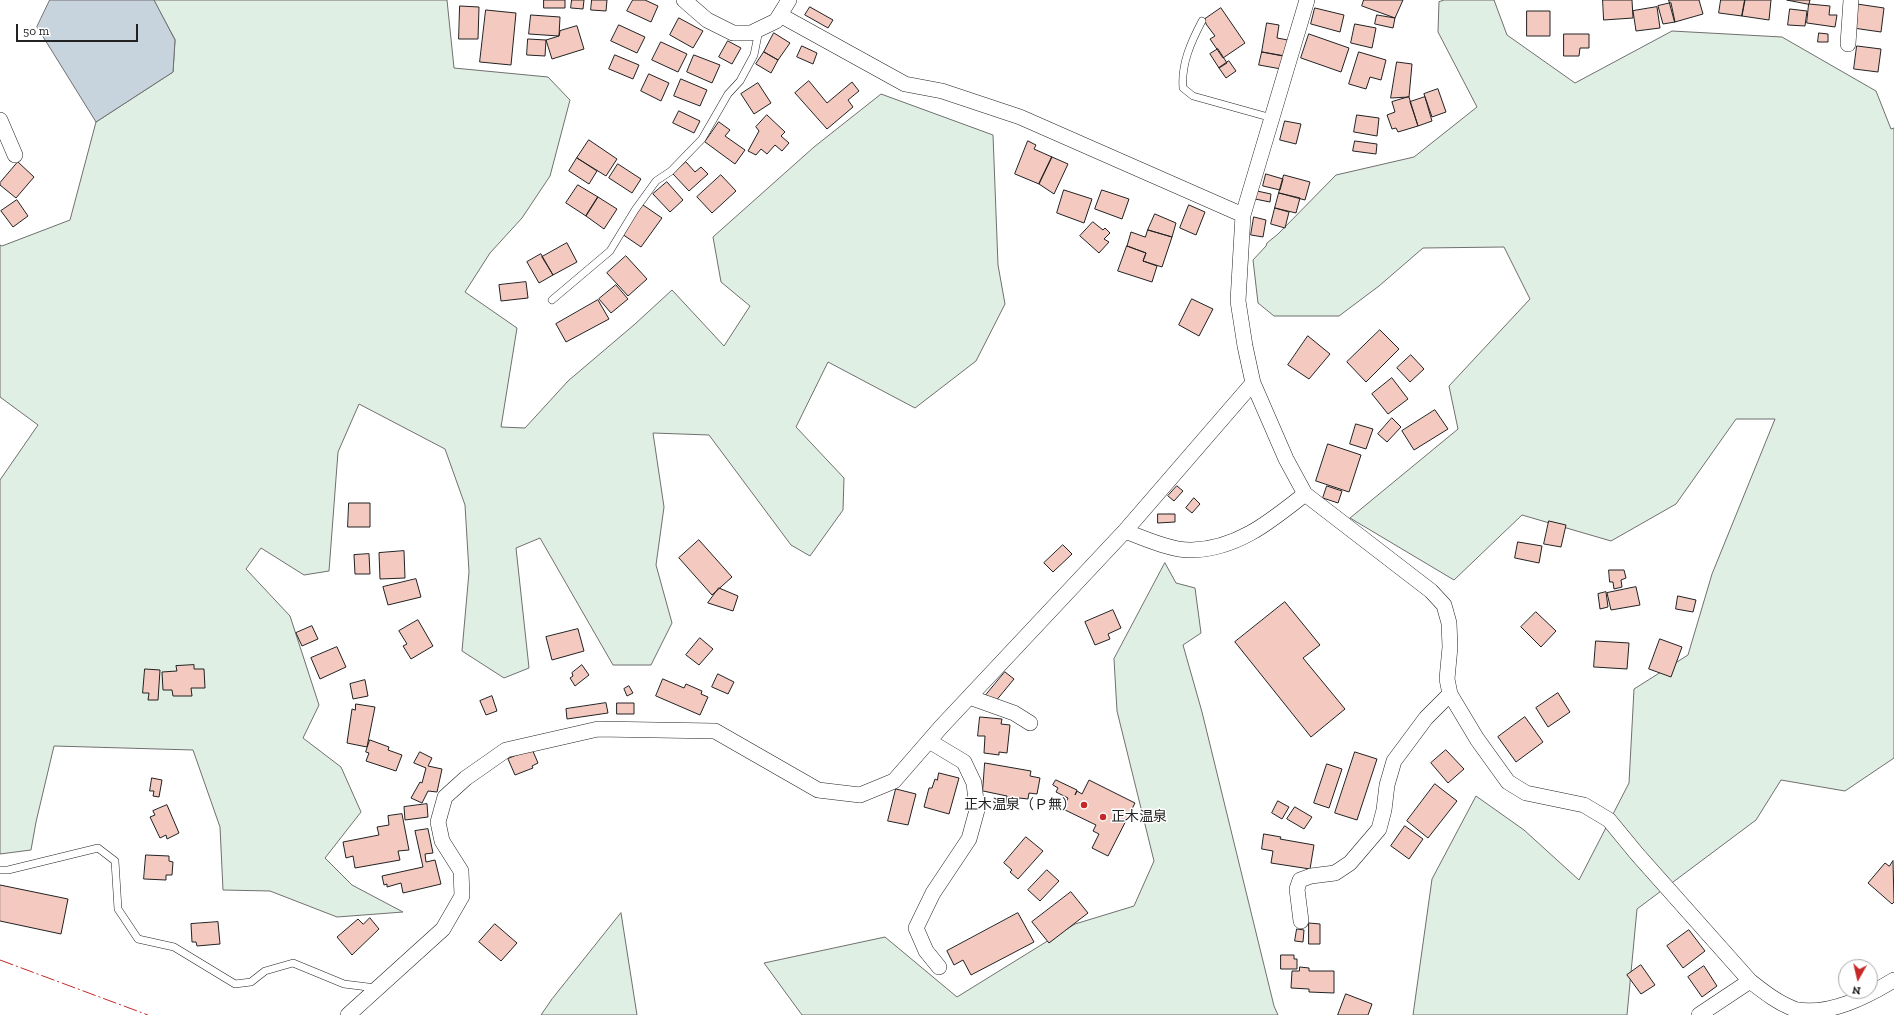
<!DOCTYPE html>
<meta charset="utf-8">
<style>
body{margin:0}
#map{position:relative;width:1894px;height:1015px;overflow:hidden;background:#fff;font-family:"Zilla Slab",serif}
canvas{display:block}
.north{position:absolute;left:1838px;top:959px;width:40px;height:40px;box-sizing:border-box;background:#fff;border:1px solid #a7a7a7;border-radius:50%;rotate:188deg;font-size:11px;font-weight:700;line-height:16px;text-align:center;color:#222}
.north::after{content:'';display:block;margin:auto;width:14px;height:18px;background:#c62828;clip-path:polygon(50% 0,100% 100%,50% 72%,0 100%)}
.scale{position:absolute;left:16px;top:24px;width:122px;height:18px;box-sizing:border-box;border:2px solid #222;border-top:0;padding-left:5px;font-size:12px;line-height:14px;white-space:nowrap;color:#222;-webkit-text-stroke:3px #fff;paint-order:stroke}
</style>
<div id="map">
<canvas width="1894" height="1015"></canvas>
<div class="north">N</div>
<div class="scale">50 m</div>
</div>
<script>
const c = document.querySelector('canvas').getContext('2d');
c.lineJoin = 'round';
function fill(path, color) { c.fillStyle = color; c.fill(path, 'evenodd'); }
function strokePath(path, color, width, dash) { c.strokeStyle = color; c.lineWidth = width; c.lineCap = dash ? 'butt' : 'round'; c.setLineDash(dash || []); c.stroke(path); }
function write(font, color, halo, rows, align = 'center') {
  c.font = font + ' "Zilla Slab","Noto Sans JP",serif'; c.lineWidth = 3; c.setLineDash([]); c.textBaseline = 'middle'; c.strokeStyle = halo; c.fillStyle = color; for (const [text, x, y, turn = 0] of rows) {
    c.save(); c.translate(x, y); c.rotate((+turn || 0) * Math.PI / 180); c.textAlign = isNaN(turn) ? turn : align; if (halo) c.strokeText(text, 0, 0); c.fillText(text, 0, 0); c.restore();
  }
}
const green = new Path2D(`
 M154,0h293l7,68 94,9 22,23 -20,76 -28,42 -32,35 -25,39 52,36 -16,99 24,1 43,-47 67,-57 37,-34 52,56 26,-40 -29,-24 -8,-45 101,-90 67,-53 112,41 5,130 7,39 -29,57 -61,47 -87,-46 -32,65 48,51 -1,32 -33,46 -19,-11 -82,-110 -56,-2 11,74 -8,58 16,58 -21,42h-38l-73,-127 -24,10 13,120 -25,10 -42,-27 7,-79 -4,-67 -20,-56 -86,-45 -21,48 -9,119 -25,4 -43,-27 -15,21 44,47 29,89 -16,33 38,29 20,45 -36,46 27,27 51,27 -66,5 -67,-26 -47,-1 -3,-63 -27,-77 -139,-4 -18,76 -5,28 -31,4v-374l38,-55 -38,-28v-152l2,1 68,-26 26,-98 77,-50 2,-32z
 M1445,0h49l13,35 68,48 97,-52 110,6 94,54 15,38 3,-1v630l-49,33 -64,-11 -25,40 -119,89 -10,106h-214l19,-136 44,-83 48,34 55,50 50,-97 5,-94 54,-34 24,-81 63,-155h-39l-60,85 -65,37 -89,-26 -68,65 -104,-62 108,-89 -9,-43 81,-87 -26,-52 -81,1 -44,38 -40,30h-65l-16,-13 -5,-43 13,-14 1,-3 11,-9 58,-59 78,-18 63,-50 -39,-75 1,-30z
 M1165,563l11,20 19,5 6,45 -18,12 19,67 72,294 4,9h-476l-38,-52 121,-26 72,60 118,-73 59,-18 20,-45 -37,-150 -3,-52z
 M621,913l16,102h-96l11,-16z`);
const water = new Path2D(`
 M50,0h104l21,40 -2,32 -77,50 -59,-95z`);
const building = new Path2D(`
 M544,0h21v8h-21z
 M572,0h12l-1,9 -12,-1z
 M592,0h15l-1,11 -15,-1z
 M633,0h12l13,6 -7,16 -24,-11z
 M1364,0h39l-8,18 -33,-12z
 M1603,0h29l1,18 -29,2z
 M1669,0h30l4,14 -28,8z
 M1721,0h24l-3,16 -23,-3z
 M1745,0h26l-2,20 -27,-4z
 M1787,0h23l-1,4z
 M1671,3l4,19 -12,2 -5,-18z
 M1809,4l21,2 -1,9h8l-2,12 -28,-4z
 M1857,4l27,4 -3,24 -28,-4z
 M460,6l19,1 -1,32h-19z
 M810,7l23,13 -5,8 -23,-13z
 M1657,7l3,21 -24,3 -3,-20z
 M1221,8l24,35 -22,15 -13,-19 5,-3 -9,-12 -1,-5z
 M1315,8l29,7 -4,17 -29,-8z
 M1790,9l17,2 -2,15 -17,-1z
 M486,10l30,3 -5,52 -31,-3z
 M1527,11h23v25h-23z
 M531,15l29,2 -1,19 -30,-2z
 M1377,15l18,3 -2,10 -18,-4z
 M679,18l24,13 -10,17 -23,-13z
 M1267,23l12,2 -2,13 11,2 -3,16 -23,-4z
 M1355,24l21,4 -4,20 -21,-5z
 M619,25l26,12 -8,16 -26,-12z
 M577,26l7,23 -32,10 -6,-19 13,-4 1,-5z
 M774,33l16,10 -12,17 -14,-8z
 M1819,33l9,1v8h-10z
 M1309,34l40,14 -8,24 -40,-14z
 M1564,34h25v14h-9l-1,8h-15z
 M528,39l18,1 -1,16 -18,-1z
 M728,41l13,7 -9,16 -13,-7z
 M661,42l26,12 -9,18 -26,-12z
 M802,46l15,7 -4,11 -16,-7z
 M1857,46l24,3 -3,23 -24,-3z
 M1218,49l9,14 -8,5 -9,-14z
 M764,52l14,8 -7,13 -15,-9z
 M1262,52l21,4 -2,13 -22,-4z
 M1359,52l27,8 -5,20 -11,-3 -4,12 -17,-5z
 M615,55l24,10 -6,14 -24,-10z
 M694,55l26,10 -8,18 -25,-11z
 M1229,61l7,10 -10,7 -7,-10z
 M1397,62l15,2 -3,33 -18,1z
 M649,74l20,9 -8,18 -20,-10z
 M681,79l26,11 -7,16 -26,-10z
 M809,81l18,22 25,-21 7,9 -11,9 5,7 -26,22 -32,-36z
 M758,83l13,20 -17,11 -13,-20z
 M1438,89l8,23 -14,5 -8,-23z
 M1409,97l9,29 -20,6 -2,-4 -4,1 -5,-14 8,-3 -3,-10z
 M1425,97l7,24 -14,5 -8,-24z
 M679,111l21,10 -6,12 -21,-10z
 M767,115l18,17 -4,4 8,7 -7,8 -7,-6 -8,9 -6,-5 -5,6 -8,-4 11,-20 -3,-4z
 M1357,115l22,3 -2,18 -23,-4z
 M1285,121l16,3 -5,20 -16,-4z
 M719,122l11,8 -5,6 20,14 -10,14 -30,-22z
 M589,140l28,19 -11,17 -29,-18z
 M1028,141l8,4 -2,4 18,8 -13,27 -24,-10z
 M1355,141l22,3 -1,10 -23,-3z
 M1052,157l16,7 -14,30 -15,-10z
 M577,158l20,13 -8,13 -20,-13z
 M18,162l16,15 -18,21 -16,-13v-2z
 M686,162l9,10 6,-5 7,7 -19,17 -16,-17z
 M618,164l23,15 -9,14 -23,-15z
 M1266,174l17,5 -3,11 -17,-4z
 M721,175l15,16 -24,22 -15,-16z
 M1284,175l26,7 -5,18 -26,-7z
 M667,182l16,18 -13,12 -17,-18z
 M578,185l20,12 -12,19 -20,-13z
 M1064,190l28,9 -8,24 -27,-10z
 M1102,190l27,9 -7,20 -27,-10z
 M1257,191l14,3 -1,8 -15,-3z
 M1279,193l21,5 -4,15 -21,-5z
 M598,197l19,12 -13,20 -18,-13z
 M17,200l11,16 -15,11 -12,-16z
 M643,205l19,13 -21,29 -19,-13z
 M1189,205l16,7 -9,23 -16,-7z
 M1275,208l14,4 -4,16 -14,-4z
 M1155,214l21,9 -4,14 -24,-7z
 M1254,217l12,3 -3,17 -12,-2z
 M1093,222l10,8 2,-2 5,5 -6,6 5,3 -10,11 -19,-17z
 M1148,230l24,7 -10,30 -19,-6 3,-8 -19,-7 4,-14 14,5z
 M567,243l10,19 -24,13 -11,-18z
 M1127,246l19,7 -3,8 14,5 -5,16 -34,-11z
 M541,254l12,21 -14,8 -12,-21z
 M626,256l21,23 -19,17 -21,-23z
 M526,282l2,16 -27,3 -2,-16z
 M616,285l12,14 -17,14 -12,-14z
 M1192,299l21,10 -14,27 -20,-11z
 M598,300l11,19 -43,23 -10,-18z
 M1380,330l19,19 -33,33 -19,-20z
 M1308,336l22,18 -21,25 -21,-14z
 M1411,355l13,14 -14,13 -13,-14z
 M1392,378l16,21 -20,15 -16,-20z
 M1435,410l13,19 -34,21 -12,-19z
 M1392,418l9,9 -14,15 -9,-8z
 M1356,424l17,5 -7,20 -16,-5z
 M1328,444l33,11 -12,37 -33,-11z
 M1177,486l6,5 -9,10 -6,-5z
 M1327,486l15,5 -4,12 -15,-5z
 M1194,498l6,6 -8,9 -6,-5z
 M349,503h21v24h-22z
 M1158,514h17v8l-17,1z
 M1549,521l17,4 -5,22 -17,-3z
 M699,540l33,37 -20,18 -33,-37z
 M1518,542l24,4 -3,17 -24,-5z
 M1063,545l9,9 -19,18 -9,-9z
 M404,551l1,27 -25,1 -1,-26z
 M369,554l1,20h-15l-1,-19z
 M1609,570h15l2,8 -5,2 1,7 -8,2 -1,-7h-3z
 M416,579l5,18 -33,8 -5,-18z
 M1636,587l4,18 -29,5 -4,-17z
 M719,588l19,8 -5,15 -25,-8z
 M1606,592l2,15 -8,2 -2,-15z
 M1678,596l18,4 -3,12 -17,-3z
 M1285,602l35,43 -17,13 42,51 -34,28 -76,-95z
 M1113,610l8,18 -13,6 2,5 -15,6 -10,-23z
 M1536,612l20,19 -15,16 -20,-20z
 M418,620l15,26 -22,13 -8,-13 4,-2 -8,-13z
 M312,626l6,13 -16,7 -6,-13z
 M578,629l6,22 -32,9 -6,-23z
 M700,638l13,11 -14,16 -13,-10z
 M1660,639l22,8 -11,30 -22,-8z
 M1596,641l33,2 -2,26 -33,-2z
 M337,647l9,20 -26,12 -9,-21z
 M194,665v4h10l1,19h-14l1,8h-19l-1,-6h-9l-1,-18 15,-1 -1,-5z
 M582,665l7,10 -14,11 -5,-8 3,-2 -1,-3z
 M145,669l15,1 -2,30h-10l1,-7h-6z
 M1005,672l9,7 -19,23 -9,-7z
 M718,674l16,8 -6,12 -16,-7z
 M663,679l21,9 2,-4 16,7 -1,3 7,3 -8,18 -44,-19z
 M365,680l3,16 -15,3 -3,-15z
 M629,686l4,7 -6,3 -3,-7z
 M1558,693l12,19 -22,15 -12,-19z
 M492,696l5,15 -11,4 -6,-14z
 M606,703l2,10 -41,6 -1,-10z
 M617,703h17v11h-17z
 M356,704l19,3 -8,40 -20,-4 5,-34 3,1z
 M980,717l22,2 -1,5 9,1 -3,28 -8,-1v3l-15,-2 1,-17h-7z
 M1525,717l18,25 -27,20 -18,-25z
 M370,740l19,7 -1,3 14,5 -6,16 -30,-10 3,-8 -3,-1z
 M532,749l6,14 -6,3 1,2 -18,7 -7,-16z
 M1446,750l18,19 -16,14 -17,-20z
 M420,752l12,6 -4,8 14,3 -5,23 -9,-1 -6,12 -11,-5 9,-16 2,1 4,-15 -12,-5z
 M1355,752l22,7 -20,61 -22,-7z
 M985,763l46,8 -1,5 10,2 -3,16 -8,-1 -1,6 -9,-1 -1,6 -12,-2 1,-6 -24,-5z
 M1327,764l15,5 -13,39 -15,-5z
 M939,773l20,5 -10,36 -25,-7 5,-19h3l3,-9 2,1z
 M152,778l10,2 -3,17 -6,-1 1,-5h-4z
 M1056,780l21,10 -2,5 2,-4 5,3 7,-14 46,23 -27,53 -16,-8 7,-14 -6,-3 3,-6 -33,-16 5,-11 -12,-6 2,-4 -5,-3z
 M1435,784l22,17 -29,37 -21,-17z
 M896,789l20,5 -8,31 -20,-4z
 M1278,801l11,6 -7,12 -10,-6z
 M427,804l1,13 -23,3 -1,-13z
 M167,805l12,28 -12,6 -1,-4 -6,3 -10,-21 5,-2 -2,-4z
 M1295,807l17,10 -8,12 -17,-10z
 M402,814l7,36 -11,1 2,9 -45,8 -2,-12 -7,2 -3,-16 36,-7 -2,-8 12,-2 -1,-9z
 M1405,826l18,13 -14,20 -18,-13z
 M428,829l5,24 -8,1 1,8 9,-2 6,24 -38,9 -2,-10 -14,4v-3l-3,1 -2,-9 41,-9 -8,-36z
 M1264,834l17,3 -1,2 34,6 -4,24 -39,-6 2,-12 -11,-2z
 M1026,837l17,14 -25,28 -8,-7 2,-2 -8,-7z
 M146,855l23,1v5l4,1 -1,13h-6v5l-22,-1z
 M1893,861l1,41 -2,2 -24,-21 17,-20 4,3z
 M1047,870l12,11 -19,20 -12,-11z
 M0,885l68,14 -7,35 -61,-13z
 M1071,892l17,21 -39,30 -17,-21z
 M1018,913l16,29 -63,33 -8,-15 -9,5 -7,-14z
 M370,918l9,11 -27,26 -15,-18 21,-18 5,5z
 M218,922l2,22 -23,2 -1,-4h-4l-1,-18z
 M1309,923l11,1v20h-11z
 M495,924l22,19 -16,18 -22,-19z
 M1297,929l7,1 -1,12 -8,-1z
 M1689,930l16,21 -22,17 -16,-22z
 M1281,955h13v4h3v10h-16z
 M1641,965l14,20 -14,9 -14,-19z
 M1704,966l13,20 -15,11 -14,-20z
 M1300,967l9,1v3h25v22l-25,-1v-3l-18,-1 1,-17h7z
 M1346,994l26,10 -4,11h-30z`);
const lane = new Path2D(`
 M1202,21c-11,21 -21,43 -19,67l10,8 79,22
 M552,300l58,-49 25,-41 21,-29 15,-10 31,-32 26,-45 12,-13 14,-26 5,-25
 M0,870h8l90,-22 17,13 3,48 20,30 36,8 61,37 16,-2 14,-11 28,-8 51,21 32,4`);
const street = new Path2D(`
 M684,0l23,20 26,13h18l25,-12 13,-21
 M1307,0l-64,215 -5,86 7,45 8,37 33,76 19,35 126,97 13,14 5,18 1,24 -3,32 3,15 27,45 31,43 18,11 58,12 25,15 28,34 113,127c14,11 29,23 47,29 34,5 69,-13 97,-30
 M780,15l125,69 37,7 78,26 223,98
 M1848,44l3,-44
 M0,120l15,35
 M1125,531c18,7 48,20 67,19 46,-1 80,-30 113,-56
 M969,697l45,16 16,10
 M929,741l35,21 10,21 3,27 -8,29 -36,54 -17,35 10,23 13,16
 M1301,921l-4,-32 3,-9 11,-4 24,-3 15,-10 29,-34 5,-19 3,-25 7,-24 32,-43 24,-24
 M348,1015l95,-86 19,-33 -1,-25 -19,-30 -4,-19 7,-25 21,-19 40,-28 92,-21 117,2 103,59 42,5 34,-14 47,-54 184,-196 128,-148
 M1699,1015l51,-34`);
const power = new Path2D(`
 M0,960l148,55`);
const markers = [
 [1084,805,4,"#c62828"],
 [1103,817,4,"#c62828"]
];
const poiNames = [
 ["正木温泉（Ｐ無）",1076,805],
 ["正木温泉",1111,817,"left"]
];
fill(green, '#e0efe3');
strokePath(green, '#6f6f6f', 1);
fill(water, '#c7d3dd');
strokePath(water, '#6f6f6f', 1);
fill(building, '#f3c9c0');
strokePath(building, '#222', 1);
strokePath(lane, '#222', 8);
strokePath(street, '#222', 16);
strokePath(lane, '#fff', 7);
strokePath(street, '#fff', 15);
strokePath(power, '#c62828', 1, [14, 3, 2, 3]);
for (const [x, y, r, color] of markers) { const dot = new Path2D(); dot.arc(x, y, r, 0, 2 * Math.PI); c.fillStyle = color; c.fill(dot); strokePath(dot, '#fff', 1.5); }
write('14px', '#222', '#fff', poiNames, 'right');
</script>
